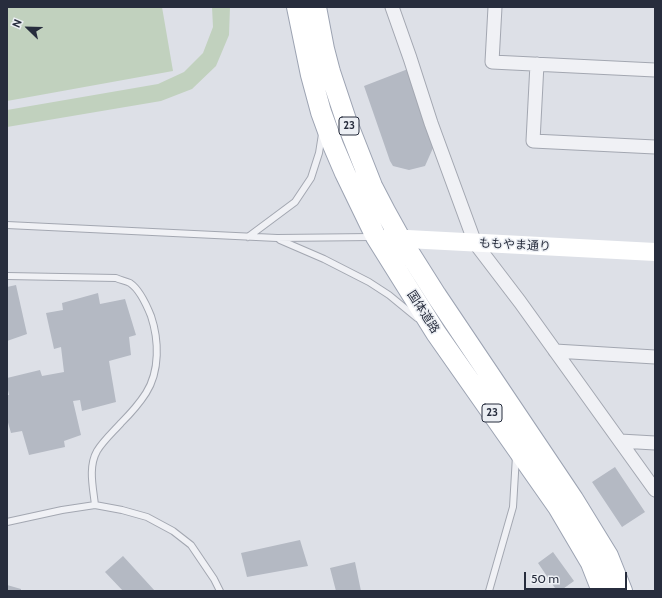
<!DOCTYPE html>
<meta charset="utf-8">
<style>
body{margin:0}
#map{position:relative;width:662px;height:598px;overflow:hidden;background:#dde0e7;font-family:Cabin,sans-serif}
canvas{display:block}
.frame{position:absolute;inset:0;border:8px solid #272d3d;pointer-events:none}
.north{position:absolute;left:8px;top:8px;width:40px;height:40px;-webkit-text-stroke:3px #eceff4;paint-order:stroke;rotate:293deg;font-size:11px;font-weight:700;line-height:16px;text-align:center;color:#272d3d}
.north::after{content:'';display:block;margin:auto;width:14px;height:18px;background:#272d3d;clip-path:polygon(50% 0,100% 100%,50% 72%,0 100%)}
.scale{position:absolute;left:524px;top:572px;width:103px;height:18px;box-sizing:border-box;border:2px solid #272d3d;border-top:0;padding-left:5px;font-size:12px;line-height:14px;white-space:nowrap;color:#272d3d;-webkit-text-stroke:3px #eceff4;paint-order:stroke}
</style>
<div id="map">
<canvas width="662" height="598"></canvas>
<div class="frame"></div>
<div class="north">N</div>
<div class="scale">50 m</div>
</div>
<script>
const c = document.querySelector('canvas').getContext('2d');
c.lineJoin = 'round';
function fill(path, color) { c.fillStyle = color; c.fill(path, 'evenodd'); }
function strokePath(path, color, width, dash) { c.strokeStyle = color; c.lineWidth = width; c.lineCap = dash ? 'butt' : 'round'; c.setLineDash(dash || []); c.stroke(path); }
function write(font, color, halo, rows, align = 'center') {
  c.font = font + ' Cabin,"Noto Sans JP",sans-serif'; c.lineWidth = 3; c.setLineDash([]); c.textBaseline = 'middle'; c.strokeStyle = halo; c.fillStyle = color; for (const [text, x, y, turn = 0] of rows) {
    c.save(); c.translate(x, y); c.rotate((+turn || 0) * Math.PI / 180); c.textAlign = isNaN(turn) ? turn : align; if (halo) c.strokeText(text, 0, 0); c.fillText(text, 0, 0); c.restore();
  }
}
const green = new Path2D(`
 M7,7h155l11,64 -166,30z
 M212,7h18l-1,28 -13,31 -24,23 -31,12 -154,26v-17l151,-26 26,-12 19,-19 10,-26z`);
const building = new Path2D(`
 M408,69l25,79 -8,18 -16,4 -16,-4 -3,-5 -26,-75z
 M16,285l11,49 -20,7v-54z
 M98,293l2,11 25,-5 11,36 -7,2 2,18 -22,6 7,41 -34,9 -2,-11 -7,1 8,34 -17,6 1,6 -36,8 -7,-24 -11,2 -4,-14v-24h2l-2,-9v-8l33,-8 2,6 22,-4 -3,-25 -7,2 -8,-36 17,-3 -1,-7z
 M615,467l30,45 -23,15 -30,-45z
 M300,540l8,26 -61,11 -6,-24z
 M553,552l21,29 -14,10h-3l-19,-28z
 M123,556l32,35h-32l-18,-19z
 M355,562l6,29h-25l-6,-23z
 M7,585l14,4v2h-14z`);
const lane = new Path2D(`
 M7,225l270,13 95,-1
 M248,237l47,-35 16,-24 8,-25 3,-19
 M280,240l44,19 45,23 20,13 28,23
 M7,276l109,2c4,2 10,3 14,5 9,6 17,23 21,33 8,24 9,55 -5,77 -7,11 -16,21 -25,30 -8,9 -18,18 -24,28 -9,16 -4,36 -2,54
 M7,522l55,-12 33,-5 27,5 25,7 26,14 18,14 23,34 6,12
 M489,591l24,-84 3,-51`);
const street = new Path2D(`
 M392,7l18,51 21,65 44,120 45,59 135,188
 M495,7l-3,55 163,8
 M537,64l-4,77 122,6
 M555,351l100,6
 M620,441l35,2`);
const secondary = new Path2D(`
 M388,238l267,14`);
const primary = new Path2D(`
 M297,7l14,68 10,37 12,33 12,28 31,64 60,96 122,174 33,56 11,28
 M316,7l8,42 6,23 16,48 26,66 13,25 15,27 36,57 137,204 35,57 14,35`);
const shields = [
 [349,126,20],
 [492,413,20]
];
const shieldNames = [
 ["23",349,126],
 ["23",492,413]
];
const streetNames = [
 ["ももやま通り",515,245,3],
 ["国体道路",423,312,57]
];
fill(green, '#c1d1be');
fill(building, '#b4b9c3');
strokePath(lane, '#a3a7b1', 8);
strokePath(street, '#a3a7b1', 15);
strokePath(primary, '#9ca3b2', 22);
strokePath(lane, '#f0f1f5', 6);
strokePath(street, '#f0f1f5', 13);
strokePath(secondary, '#fff', 18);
strokePath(primary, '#fff', 20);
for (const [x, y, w] of shields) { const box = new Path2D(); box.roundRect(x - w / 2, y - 9, w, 18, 3); c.fillStyle = '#eceff4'; c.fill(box); strokePath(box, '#272d3d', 1); }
write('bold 11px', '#272d3d', null, shieldNames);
write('12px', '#272d3d', '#eceff4', streetNames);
</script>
